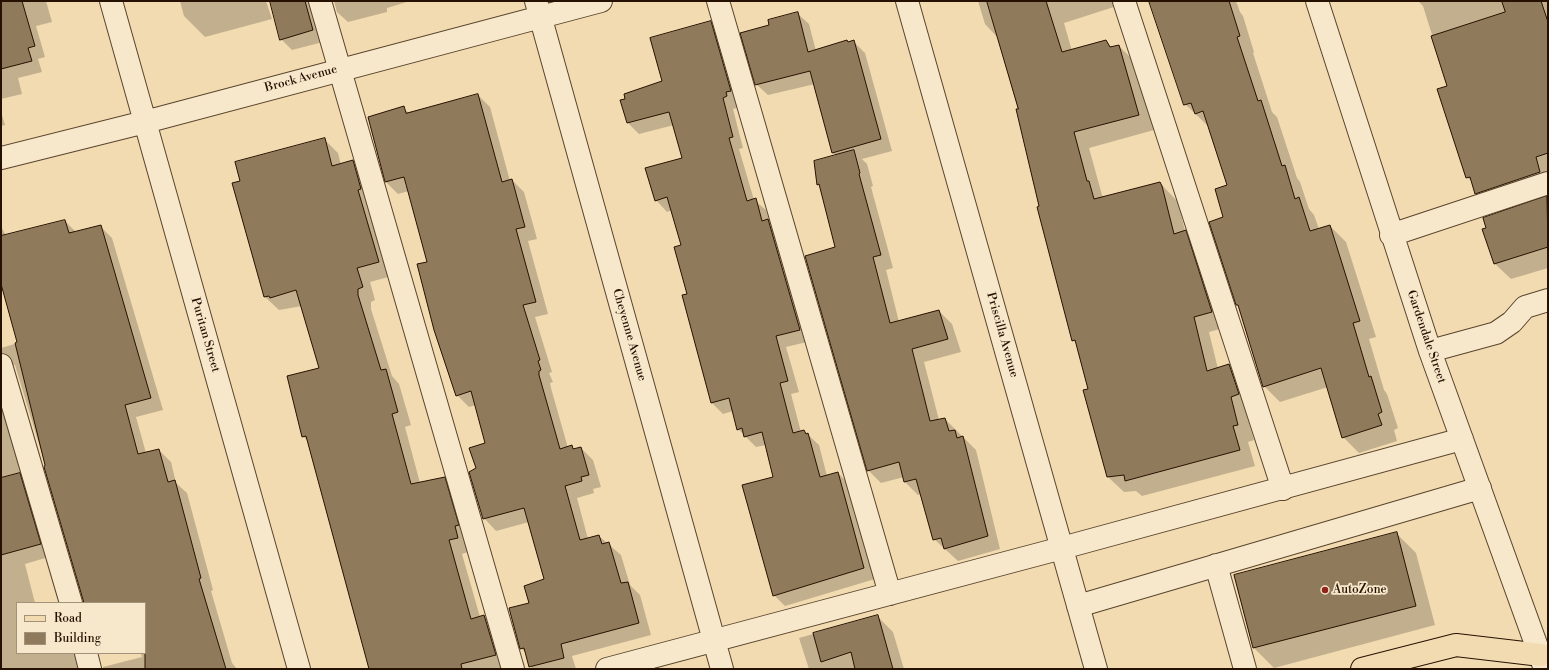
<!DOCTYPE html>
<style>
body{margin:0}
#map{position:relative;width:1549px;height:670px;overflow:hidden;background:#f2dbb1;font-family:"Libre Bodoni",serif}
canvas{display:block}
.frame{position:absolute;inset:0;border:2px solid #261100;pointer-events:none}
.legend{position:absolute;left:16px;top:602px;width:130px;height:52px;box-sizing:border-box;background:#f7e8cc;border:1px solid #a3927a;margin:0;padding:5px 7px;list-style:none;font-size:12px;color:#261100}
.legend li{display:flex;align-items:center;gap:8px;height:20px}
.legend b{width:20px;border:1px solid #a3927a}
</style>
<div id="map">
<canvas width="1549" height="670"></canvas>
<div class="frame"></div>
<ul class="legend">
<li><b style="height:5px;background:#f2dbb1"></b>Road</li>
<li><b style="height:11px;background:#907a5c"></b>Building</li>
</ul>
</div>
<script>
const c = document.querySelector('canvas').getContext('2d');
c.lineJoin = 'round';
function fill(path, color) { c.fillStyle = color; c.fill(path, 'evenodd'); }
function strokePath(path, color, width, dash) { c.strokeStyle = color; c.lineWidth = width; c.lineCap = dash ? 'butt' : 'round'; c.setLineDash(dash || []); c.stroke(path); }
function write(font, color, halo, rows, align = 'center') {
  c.font = font + ' "Libre Bodoni",serif'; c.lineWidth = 3.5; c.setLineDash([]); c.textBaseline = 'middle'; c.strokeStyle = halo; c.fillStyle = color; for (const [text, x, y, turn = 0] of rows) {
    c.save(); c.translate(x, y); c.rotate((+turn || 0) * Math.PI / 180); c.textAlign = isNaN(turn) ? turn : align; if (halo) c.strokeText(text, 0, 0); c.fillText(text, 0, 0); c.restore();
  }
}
const shadow = new Path2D(`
 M1,1h45l6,21 -16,4 9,31 -7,2 4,13 -24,6 4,16 -21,5z
 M180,1h86l6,18 -67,18 -21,-21z
 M283,1h36l4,41 -31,8 -11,-11z
 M334,1h76l-23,7v4l-39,10 -11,-10z
 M978,1h140l2,4 -56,18 8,28 34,-10 6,7 7,-2 16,16 19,68 -65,18 13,47 2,3 56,-15 18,19 7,29 16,16 26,80 -18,5 9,37 11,-4 16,16 9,29 -8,3 8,27 -6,2 7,24 -113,30 -6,-5 -12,1 -16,-15 -19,-88 -11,-44 -5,-5 -54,-231 -21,-71 -13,-14z
 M1150,1h86l4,11 3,4 11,36 -1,1 19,59 5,5 20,61 3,4 9,27 5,6 5,14 11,-3 16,16 30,95 -7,2 15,51 3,4 11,34 -4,2 3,11 -38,12 -16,-16 -15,-50 -48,15 -16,-16 -24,-79 -3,-2 -13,-87 4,-32 -19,-59 -24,-23z
 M1418,1h130v188l-57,19 -15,-15 -3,-10 -6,-6 -19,-91 -25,-80z
 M797,13l12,11 7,27 38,-9 11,11 27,98 -30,8 5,5 6,22 -2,1 22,81 -7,2 13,52 40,-11 13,13 9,28 -37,10 15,58 6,-1 31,31 24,99 -42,12 -24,-22 -12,-45 -4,1 -13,-13 -1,-5 -23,6 -13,-13 -32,-222 -16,-61 -2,-3 18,-28 -3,-3 -18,-69 -47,11 -12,-11 14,-58z
 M711,23l11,11 19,68 -5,1 1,5 -4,1 10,39 -4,1 15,51 12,10 4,12 9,9 32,110 -25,6 13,45 -8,2 10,38 3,-1 15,14 8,31 11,-3 11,11 26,95 -90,27 -11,-11v-118l-8,-32 -10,2 -18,-18 -5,-18 -10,3 -11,-11 -24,-108 -6,-50 -10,-35 -5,2 -11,-12 28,-42 -10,-33 -35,9 -11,-11 35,-41z
 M478,95l12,12 20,74 2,-1 12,12 13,47 -9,2 20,73 -13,3 17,55 -3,1 4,9 -3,1 1,5 17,60 4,-1 3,3 6,-2 12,12 8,27 -8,2 1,4 -17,5 11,41 11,-3 22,19 9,30 10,10 11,40 -79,21 4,13h-44l-5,-15 -6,-6 9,-44 15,-24 -16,-58 -33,9 -12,-13 -7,-49 10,-25 -11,-39 -7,2 -12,-12 -29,-133 -19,-71 -11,3 -12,-12 -17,-65 34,-9 6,5z
 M1,112l4,13 -4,1z
 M324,139l14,14 3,12 12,-4 13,14 26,101 -22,6 5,18 -4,2v7l21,67 7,8 12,41 -6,2 15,56 24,-5 14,14 13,59 -9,3 18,63 4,-1 14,14 10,39h-137l-62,-226 -6,-7 18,-67 -19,-63 -23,4 -14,-13 -32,-113 8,-2z
 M1547,198l1,70 -37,11 -17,-16z
 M65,221l11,11 24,-6 12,12 51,172 -27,7 10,36 13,-3 12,12 5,21 11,10 26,97 -2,1 21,72 5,6h-134v-2l39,-10 -1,-4h4v-50h-60l-18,-66 -52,-172h-5l-9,9v-26l17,-5 -17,-63v-54l5,10z
 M1,382l51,174 -27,8 10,39h-18v50h58l5,16h-79z
 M1396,533l20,20 19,72 -161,43 -20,-20 -18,-73z
 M877,616l16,16 11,37h-95l-10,-31z`);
const building = new Path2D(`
 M1,1h21l13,45 -7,2 4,13 -31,8z
 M270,1h35l8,29 -33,10z
 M987,1h59l16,51 44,-12 4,7 9,-2 20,70 -65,17 13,49h2l5,18 66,-17 2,4 12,48 12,-4 26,82 -18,5 13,54 22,-7 10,30 -8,3 7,28 -5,1 7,24 -115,31 -1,-6 -17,2 -24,-87 5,-1 -13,-49 -3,1 -35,-134 2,-1 -23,-97h2z
 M1149,1h80l11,35 -3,1 21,64 3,-1 21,66 3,-1 10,34 4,-2 11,34 20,-6 30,96 -7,2 16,54 2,-1 11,36 -4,2 4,11 -40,13 -21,-70 -58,19 -25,-82h-2l-27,-83 14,-5 -8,-28 12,-4 -24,-74 -8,3 -4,-11 -7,2z
 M1502,1h39l7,21v131l-12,4 4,15 -65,22 -5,-17 -4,1 -29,-89 10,-3 -16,-50 74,-24z
 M798,12l10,40 39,-12 1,2 6,-2 27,99 -49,14 -22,-82 -55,14 -15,-52 29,-8 -1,-5z
 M711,21l20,70 -5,1 1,4 -4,2 10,39 -4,1 18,63 9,-3 6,23 6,-2 32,111 -24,6 12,45 -8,2 13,50 11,-3 2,4 2,-1 12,44 18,-5 26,96 -91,28 -31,-111 31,-8 -11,-45 -18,5 -2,-9 -5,2 -8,-32 -18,5 -29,-108 5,-1 -13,-47 7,-2 -14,-48 -12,4 -10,-33 37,-10 -13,-46 -42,11 -7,-23 5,-1 -1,-5 38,-13 -12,-43z
 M478,94l24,88 10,-3 13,48 -9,2 20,73 -13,3 17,55 -2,1 3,9 -2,1v4l21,74 12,-4 1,4 8,-2 8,28 -8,2 1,4 -17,5 15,54 19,-5 3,9 7,-2 12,41 7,-1 11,41 -78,21 3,14 -35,9 -5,-19 -4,1 -11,-41 20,-5 -5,-17 20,-7 -20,-71 -41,11 -14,-47 7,-4 -7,-20 16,-5 -14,-52 -15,5 -22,-66 -17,-66 10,-2 -23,-85 -19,5 -17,-65 36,-11 2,7z
 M325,138l7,28 21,-6 8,29 -3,1 21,72 -22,6 6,19 -5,2v6l23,75 5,-1 12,43 -6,2 19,70 34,-7 14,48 -4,1 3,12 -9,2 22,79 13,-4 12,40 -35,9 1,5h-93l-63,-233 -4,1 -15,-61 32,-8 -23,-78 -26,8 -1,-2 -5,1 -32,-114 8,-2 -5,-19z
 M854,150l6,23 -1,1 22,81 -8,2 17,66 49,-13 9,29 -36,10 18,72 15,-3 4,13 6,-1 2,8 6,-2 25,100 -44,13 -3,-11 -8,2 -17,-61 -12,3 -5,-20 -32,9 -62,-215 30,-9 -16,-63 -2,1 -3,-24z
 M1547,196l1,51 -54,17 -12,-35 4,-1 -3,-10z
 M65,220l4,13 32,-8 50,173 -26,7 13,49 21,-5 9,33 7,-2 26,98 -2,1 27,90h-81v-66h-61l-40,-136 1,-2 -30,-122 2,-1 -16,-58v-48z
 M20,473l21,71 -40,11v-77z
 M1397,532l19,74 -163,42 -19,-73z
 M878,615l15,54h-38l-4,-17 -30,10 -8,-29z`);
const minor = new Path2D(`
 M111,1l188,668
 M320,1l193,668
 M536,1l186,668
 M718,1l172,593
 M907,1l189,668
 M1124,1l159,488
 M1317,1l113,350 115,318
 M1,158l144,-36 456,-121
 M1391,235l157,-52
 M1430,351l66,-18 16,-11 13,-15 23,-7
 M1,365l70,238
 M1216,565l29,104
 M1078,606l402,-118
 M86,653l4,16
 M607,669l455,-121 400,-109`);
const major = new Path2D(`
 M1362,669l94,-24 85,10`);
const markers = [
 [1325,590,4,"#8f2418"]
];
const streetNames = [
 ["Brock Avenue",301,79,-15],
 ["Puritan Street",205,335,74],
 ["Cheyenne Avenue",629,335,74],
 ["Priscilla Avenue",1002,335,74],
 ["Gardendale Street",1426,337,71]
];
const poiNames = [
 ["AutoZone",1333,590]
];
fill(shadow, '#0003');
fill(building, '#907a5c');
strokePath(building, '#261100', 1);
strokePath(minor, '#59442c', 24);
strokePath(major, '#261100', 24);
strokePath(minor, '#f7e8cc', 22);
strokePath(major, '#f2dbb1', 22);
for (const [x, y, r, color] of markers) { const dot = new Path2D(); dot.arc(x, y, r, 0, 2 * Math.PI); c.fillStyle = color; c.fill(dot); strokePath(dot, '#f7e8cc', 1.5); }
write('12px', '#261100', '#f7e8cc', streetNames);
write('12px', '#261100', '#f7e8cc', poiNames, 'left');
</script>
